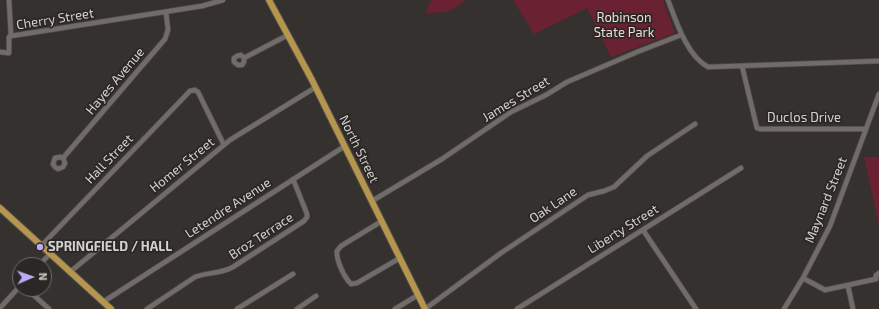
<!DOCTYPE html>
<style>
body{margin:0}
#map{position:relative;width:879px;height:309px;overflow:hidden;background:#35312e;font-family:"Exo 2",sans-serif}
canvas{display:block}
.north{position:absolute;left:12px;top:257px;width:40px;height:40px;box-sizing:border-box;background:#2b2724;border:1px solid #6e6b68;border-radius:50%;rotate:88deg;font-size:11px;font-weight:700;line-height:16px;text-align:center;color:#d3d1cf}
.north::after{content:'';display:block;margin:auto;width:14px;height:18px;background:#bbaaf6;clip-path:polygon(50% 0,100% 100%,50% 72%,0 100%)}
</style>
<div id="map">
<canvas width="879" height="309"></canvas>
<div class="north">N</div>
</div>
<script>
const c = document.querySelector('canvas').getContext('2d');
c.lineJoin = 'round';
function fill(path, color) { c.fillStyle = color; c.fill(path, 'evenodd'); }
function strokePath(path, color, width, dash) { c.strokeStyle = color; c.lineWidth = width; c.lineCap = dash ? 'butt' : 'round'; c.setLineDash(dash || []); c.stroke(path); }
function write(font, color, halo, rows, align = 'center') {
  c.font = font + ' "Exo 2",sans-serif'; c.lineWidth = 3.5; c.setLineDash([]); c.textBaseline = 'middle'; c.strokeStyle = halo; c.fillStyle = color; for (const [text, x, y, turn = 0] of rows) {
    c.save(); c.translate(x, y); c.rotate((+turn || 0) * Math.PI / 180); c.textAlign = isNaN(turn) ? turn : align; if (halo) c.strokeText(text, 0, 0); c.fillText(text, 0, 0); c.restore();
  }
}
const green = new Path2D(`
 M431,0h35l-18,12 -23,1z
 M513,0h150l12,33 -64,24 -24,-49 -53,26z
 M864,157h15v68z`);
const minor = new Path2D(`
 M668,0c8,21 19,56 40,67l171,-6
 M11,36l191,-30 21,-6
 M0,52l9,1v-16l2,-1 -2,-36
 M244,58v4l-2,3h-4l-4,-3v-4l3,-2 4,-1 3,3 44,-23
 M742,66l14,58 1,4 3,1h106
 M63,158l2,5 -2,4 -5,2 -3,-2 -2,-3 2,-6 5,-1 3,1 102,-119 3,-9 -2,-18
 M372,201l70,-42 69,-47 35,-17 21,-13 70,-30 44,-17
 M382,221l-41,25 -4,5c-1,9 7,26 14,33l6,-1 43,-25
 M643,230l53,79
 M41,246l149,-155 5,-1 3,2 26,53
 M39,265l11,-11
 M70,272l160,-132 86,-53
 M803,278l22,12 51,-11
 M876,279v-4l3,-2
 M848,286l5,23
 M27,289l22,20
 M103,302l242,-156
 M0,308l20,-22
 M147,309l48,-32c12,-5 26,-3 38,-10l71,-46 3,-4v-3l-14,-35
 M237,309l56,-35
 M297,309l19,-13
 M395,309l23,-14
 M425,309l76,-56 87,-58 16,-4 10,-4 33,-31 48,-32
 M517,309l224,-141
 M784,309l19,-31 27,-52 49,-132`);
const major = new Path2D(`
 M269,0l43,80 113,229
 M0,208l111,101`);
const markers = [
 [40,247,4,"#bbaaf6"]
];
const parkNames = [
 ["Robinson",624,18],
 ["State Park",624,33]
];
const streetNames = [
 ["Cherry Street",55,19,-9],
 ["Hayes Avenue",115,81,-50],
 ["James Street",516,99,-31],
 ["Duclos Drive",804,118],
 ["North Street",359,149,64],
 ["Hall Street",109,159,-46],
 ["Homer Street",182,165,-39],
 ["Maynard Street",826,200,-68],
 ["Oak Lane",553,205,-34],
 ["Letendre Avenue",228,208,-33],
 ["Liberty Street",623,229,-32],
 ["Broz Terrace",261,236,-33]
];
const poiNames = [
 ["SPRINGFIELD / HALL",48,247]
];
fill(green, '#6a2132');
strokePath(minor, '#504d4a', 6);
strokePath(major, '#504d4a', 8);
strokePath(minor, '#716c69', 4.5);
strokePath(major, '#b5964c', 6);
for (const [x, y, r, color] of markers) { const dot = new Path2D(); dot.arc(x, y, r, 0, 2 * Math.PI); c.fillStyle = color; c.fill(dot); strokePath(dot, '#2b2724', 1.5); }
write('13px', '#f0d8db', '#2b2724', parkNames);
write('13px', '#d3d1cf', '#2b2724', streetNames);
write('bold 13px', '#d3d1cf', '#2b2724', poiNames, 'left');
</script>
